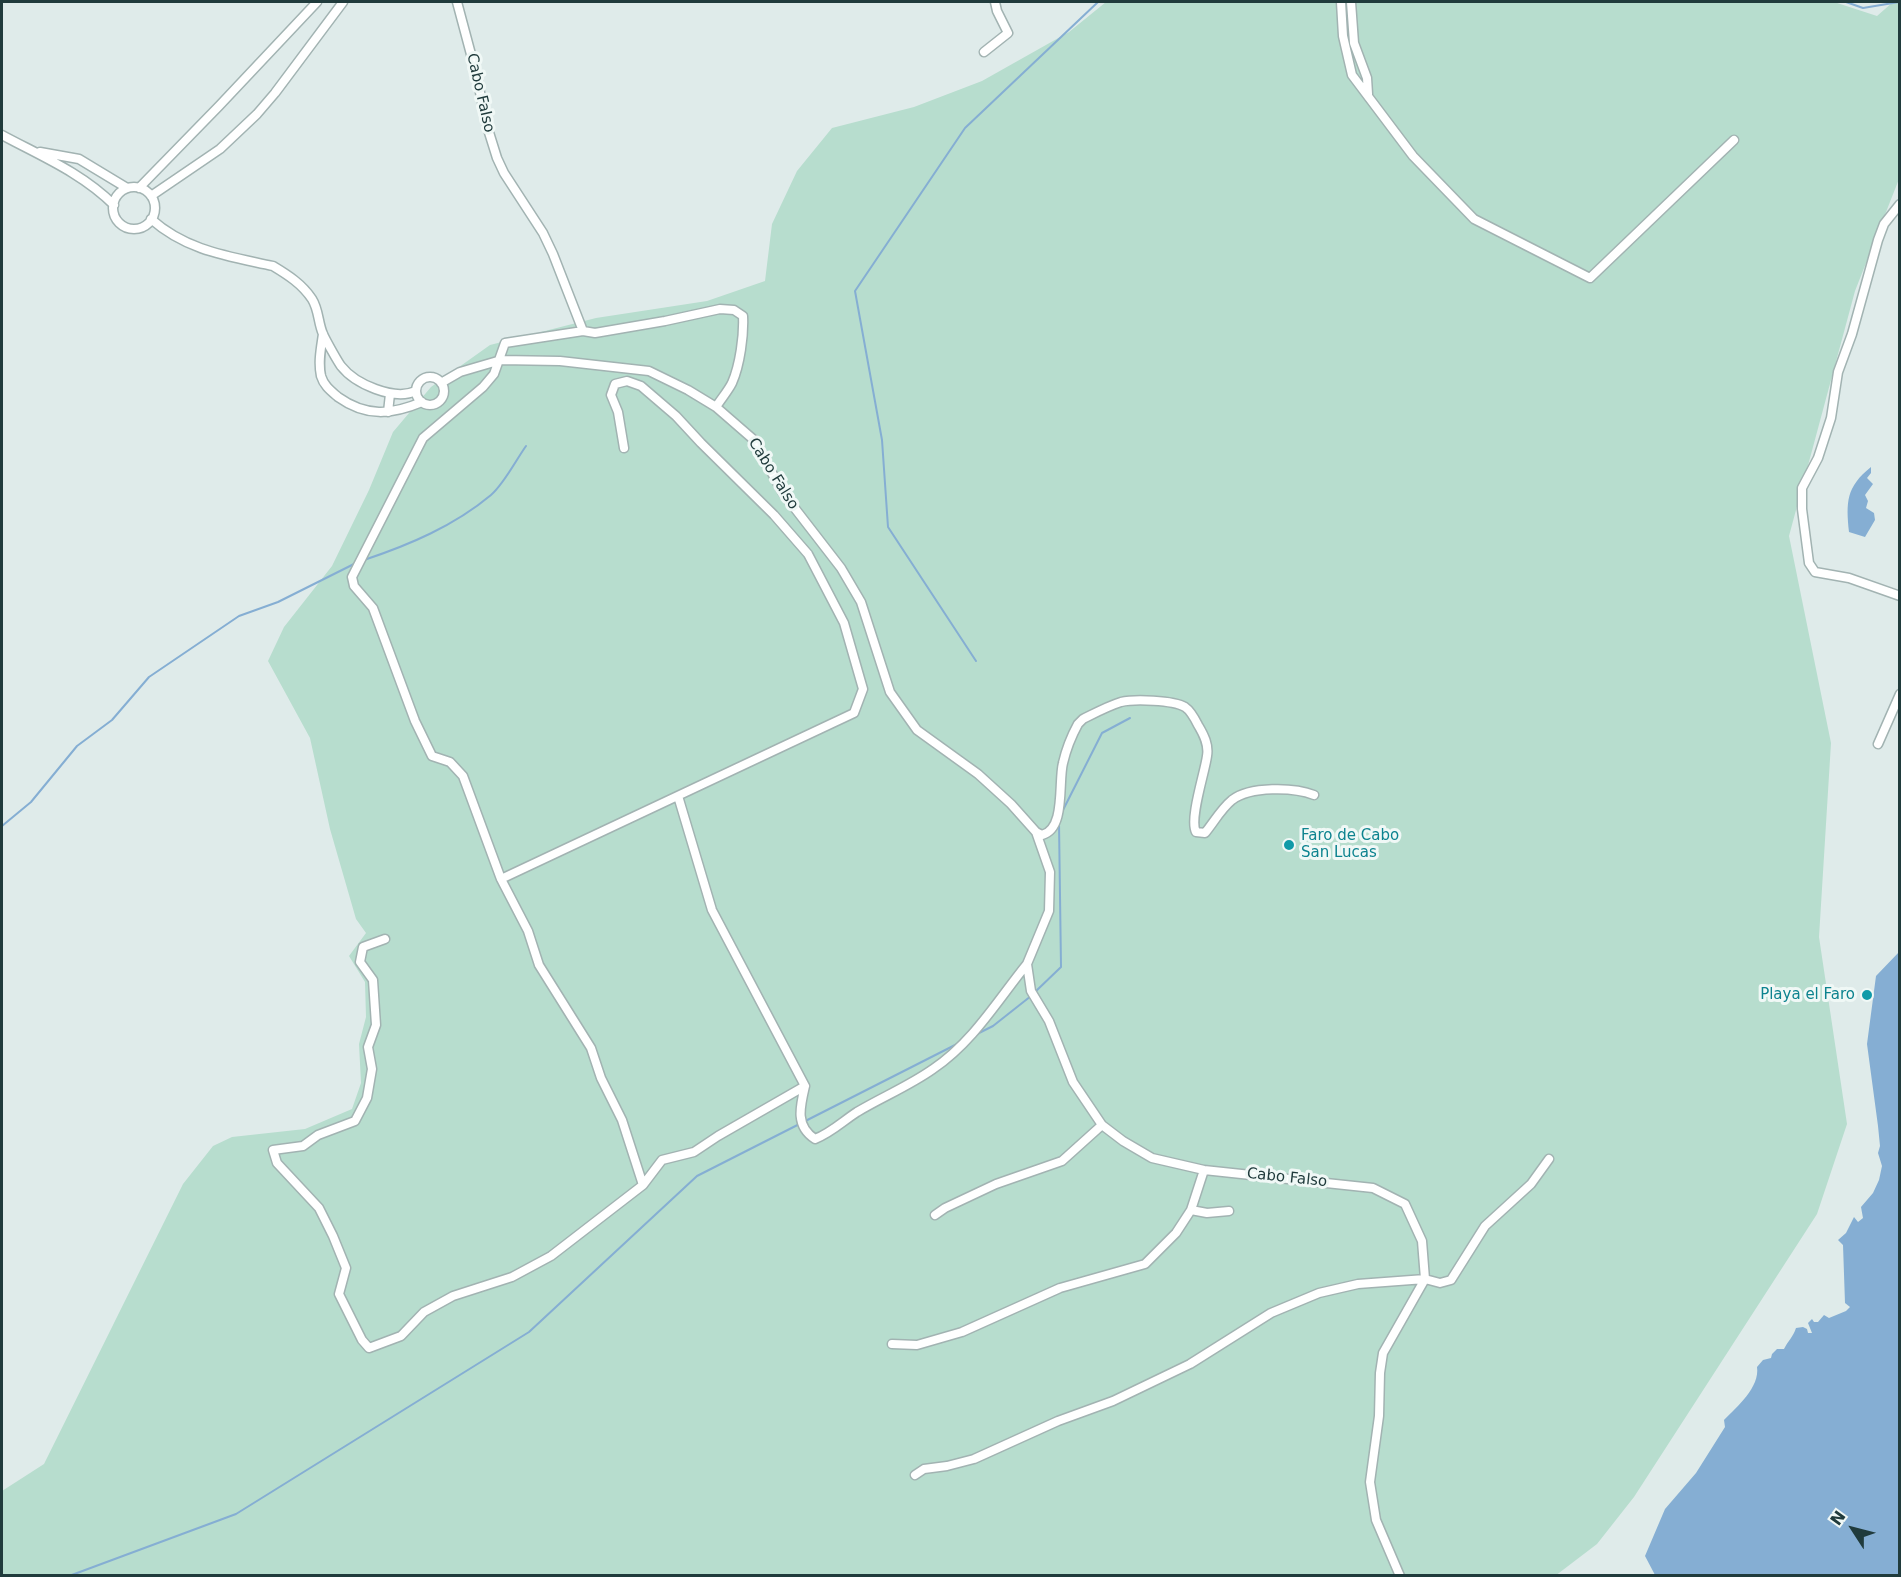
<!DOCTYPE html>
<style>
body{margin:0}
#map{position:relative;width:1901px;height:1577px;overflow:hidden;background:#dfebea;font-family:"DejaVu Sans",sans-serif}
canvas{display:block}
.frame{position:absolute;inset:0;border:3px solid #203b3c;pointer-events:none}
.north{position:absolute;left:1823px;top:1499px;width:60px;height:60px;-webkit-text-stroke:4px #f0f8f6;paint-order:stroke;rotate:306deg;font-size:16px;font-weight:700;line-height:24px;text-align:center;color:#203b3c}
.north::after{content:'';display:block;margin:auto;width:21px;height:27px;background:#203b3c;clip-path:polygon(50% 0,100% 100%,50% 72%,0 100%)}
</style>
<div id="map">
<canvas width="1901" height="1577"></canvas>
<div class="frame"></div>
<div class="north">N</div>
</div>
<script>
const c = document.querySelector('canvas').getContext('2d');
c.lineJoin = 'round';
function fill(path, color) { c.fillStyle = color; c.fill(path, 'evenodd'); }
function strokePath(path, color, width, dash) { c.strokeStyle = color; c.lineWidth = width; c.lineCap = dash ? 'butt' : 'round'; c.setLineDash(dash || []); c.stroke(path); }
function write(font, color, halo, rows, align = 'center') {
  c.font = font + ' "DejaVu Sans",sans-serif'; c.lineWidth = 6; c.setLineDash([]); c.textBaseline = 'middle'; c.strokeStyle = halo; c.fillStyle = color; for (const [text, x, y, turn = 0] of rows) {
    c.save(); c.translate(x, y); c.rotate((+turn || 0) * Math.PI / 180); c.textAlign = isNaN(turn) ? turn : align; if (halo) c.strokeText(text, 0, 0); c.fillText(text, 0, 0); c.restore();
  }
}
const green = new Path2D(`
 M1106,2h728l43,14 16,-14h6v177l-44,112 -66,245 42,207 -12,194 28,187 -30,90 -183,283 -37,47 -42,32 -1553,-1v-84l42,-27 139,-280 30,-38 19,-9 73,-8 47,-20 9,-26 -2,-39 7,-27 -1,-35 -16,-26 17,-23 -10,-14 -26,-90 -20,-91 -42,-77 16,-34 48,-61 37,-76 24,-58 38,-45 59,-42 106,-27 111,-17 58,-20 7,-57 25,-53 35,-43 82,-21 68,-26 87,-49z`);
const water = new Path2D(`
 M1871,467v6l-4,5 6,6 -8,11 3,6 -2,7 8,5 1,7 -10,17 -16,-5c-3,-30 -3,-45 22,-65z
 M1899,952v623h-244l-10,-19 20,-47 31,-36 29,-46 -1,-7c13,-13 36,-33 33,-53l6,-7 8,-2 1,-4 5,-5h7c4,-8 9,-12 12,-21l7,-1 4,2 1,4h4l-4,-10 4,-4 2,3h4l6,-7 5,3 17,-7 4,-4 -5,-4 -2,-58 -5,-5 8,-7 8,-16 4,5 5,-4 -2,-11 12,-14 6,-13 3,-14 -4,-13 2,-7 -2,-20 -11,-82 9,-68z`);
const stream = new Path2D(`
 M1846,2l17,6 36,-6
 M364,560c45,-15 90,-34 127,-65 13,-11 25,-35 35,-49
 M976,661l-88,-134 -6,-87 -27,-149 110,-163 133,-126
 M1062,812l40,-79 28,-15
 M2,826l29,-24 46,-56 35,-26 37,-43 90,-61 39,-14 78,-39
 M1035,992l26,-25 -2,-144
 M977,1034l16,-8 38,-30
 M69,1576l167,-62 293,-182 168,-156 262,-133`);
const street = new Path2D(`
 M457,2l19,71 11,53 10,32 7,15 39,60 10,21 30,77 12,2 70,-12 55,-12 14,1 9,6c1,19 -3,49 -11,67 -4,8 -11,16 -16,24
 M1341,2l2,34 9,39 61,81 61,63 116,59 144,-138
 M1351,2l3,41 13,35 1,16
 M984,52l24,-19 -11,-22 -2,-9
 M2,135c39,21 80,38 112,70
 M40,152l39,7 48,29
 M113 208a21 21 0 1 1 42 0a21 21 0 1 1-42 0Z
 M139,188l80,-82 98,-104
 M151,196l69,-47 37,-35 18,-21 68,-91
 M1900,204l-16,20 -6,16 -26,94 -14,38 -7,46 -13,40 -16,30v21l7,54 6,9 34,6 51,18
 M151,219c36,32 77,37 122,47 15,9 29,18 39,33 7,11 6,24 11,35 2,5 15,28 18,32 14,18 53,35 75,25
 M583,331l-78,12 -11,31 -11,13 -60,51 -71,139 2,9 19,22 42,113 17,35 18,6 13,14 38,103 27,52 11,34 52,83 10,30 21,42 21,65 19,-25 32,-8 24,-16 87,-50
 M323,334c-2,14 -5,28 -2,42 3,10 10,15 17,21 28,20 53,18 84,5
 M416 391a14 14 0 1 1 28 0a14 14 0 1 1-28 0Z
 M441,383l19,-11 41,-12 59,1 89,10 39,19 28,17 38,33 29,53 58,75 20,34 29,90 27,38 61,44 33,30 25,28 6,3c24,-6 16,-53 21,-72 3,-13 9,-28 15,-39l5,-5c12,-6 25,-13 38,-17 13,-3 52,-2 64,5 6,4 10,12 13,18 6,10 11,20 9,31 -2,16 -18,63 -11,76l9,1c9,-11 16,-24 27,-33 18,-14 62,-13 82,-5
 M388,412l2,-18
 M1878,744l22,-50
 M678,796l34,114 93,176c-5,21 -10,40 10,53 16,-6 28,-18 42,-27 25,-15 52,-26 76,-43 40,-27 64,-68 94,-105
 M1036,832l14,40 -1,39 -22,53 4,27 18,30 24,61 29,43 21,16 29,17 52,12 169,18 32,16 17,37 3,38 -42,74 -3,20 -1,43 -9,66 6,38 24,56
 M501,879l353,-166 9,-24 -19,-66 -36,-69 -34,-39 -73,-72 -25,-27 -35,-30 -14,-5 -12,3 -4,11 7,17 6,36
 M385,939l-22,8 -3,15 13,18 3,45 -8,22 4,22 -5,29 -12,23 -37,14 -15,11 -30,4 4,13 42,45 14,28 13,32 -7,26 23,46 7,8 32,-12 23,-24 29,-16 59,-19 39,-21 92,-71
 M1191,1210l16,3 22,-2
 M935,1215l10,-7 51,-24 66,-23 40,-36
 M892,1344l25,1 45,-13 98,-44 85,-24 31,-31 15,-23 13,-40
 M915,1475l9,-6 23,-3 27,-7 84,-38 55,-20 77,-37 81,-51 48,-20 39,-9 67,-5 15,4 11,-3 34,-54 46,-42 18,-25`);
const markers = [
 [1289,845,6,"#0f9aa8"],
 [1867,995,6,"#0f9aa8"]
];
const streetNames = [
 ["Cabo Falso",480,93,77],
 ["Cabo Falso",773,474,58],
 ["Cabo Falso",1287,1178,6]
];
const cultureNames = [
 ["Faro de Cabo",1301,836],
 ["San Lucas",1301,853],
 ["Playa el Faro",1855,995,"right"]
];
fill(green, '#b7ddce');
fill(water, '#85aed3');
strokePath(stream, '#85aed3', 2);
strokePath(street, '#a2b3b2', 11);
strokePath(street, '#fff', 8);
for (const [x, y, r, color] of markers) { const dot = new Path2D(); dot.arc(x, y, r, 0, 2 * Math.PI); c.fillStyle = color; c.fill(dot); strokePath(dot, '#f0f8f6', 2); }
write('15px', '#203b3c', '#f0f8f6', streetNames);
write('15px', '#0d838f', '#f0f8f6', cultureNames, 'left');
</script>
